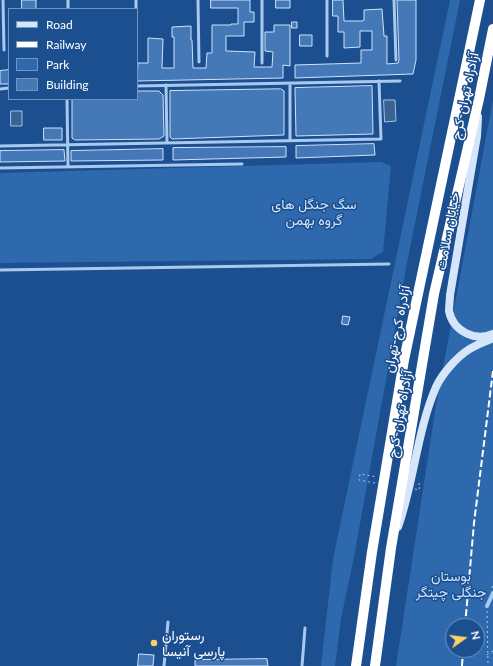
<!DOCTYPE html>
<meta charset="utf-8">
<style>
body{margin:0}
#map{position:relative;width:493px;height:666px;overflow:hidden;background:#1b4f8f;font-family:Lato,sans-serif}
canvas{display:block}
.legend{position:absolute;left:8px;top:8px;width:130px;height:92px;box-sizing:border-box;background:#1b4f8f;border:1px solid #7695bc;margin:0;padding:5px 7px;list-style:none;font-size:12px;color:#fff}
.legend li{display:flex;align-items:center;gap:8px;height:20px}
.legend b{width:20px;border:1px solid #7695bc}
.north{position:absolute;left:445px;top:618px;width:40px;height:40px;box-sizing:border-box;background:#1b4f8f;border:1px solid #7695bc;border-radius:50%;rotate:76deg;font-size:11px;font-weight:700;line-height:16px;text-align:center;color:#fff}
.north::after{content:'';display:block;margin:auto;width:14px;height:18px;background:#ffd166;clip-path:polygon(50% 0,100% 100%,50% 72%,0 100%)}
</style>
<div id="map">
<canvas width="493" height="666"></canvas>
<ul class="legend">
<li><b style="height:5px;background:#d6e6fa"></b>Road</li>
<li><b style="height:5px;background:#fff"></b>Railway</li>
<li><b style="height:11px;background:#2e69ad"></b>Park</li>
<li><b style="height:11px;background:#4478b7"></b>Building</li>
</ul>
<div class="north">N</div>
</div>
<script>
const c = document.querySelector('canvas').getContext('2d');
c.lineJoin = 'round';
function fill(path, color) { c.fillStyle = color; c.fill(path, 'evenodd'); }
function strokePath(path, color, width, dash) { c.strokeStyle = color; c.lineWidth = width; c.lineCap = dash ? 'butt' : 'round'; c.setLineDash(dash || []); c.stroke(path); }
function write(font, color, halo, rows, align = 'center') {
  c.font = font + ' Lato,Vazirmatn,sans-serif'; c.lineWidth = 3; c.setLineDash([]); c.textBaseline = 'middle'; c.strokeStyle = halo; c.fillStyle = color; for (const [text, x, y, turn = 0] of rows) {
    c.save(); c.translate(x, y); c.rotate((+turn || 0) * Math.PI / 180); c.textAlign = isNaN(turn) ? turn : align; if (halo) c.strokeText(text, 0, 0); c.fillText(text, 0, 0); c.restore();
  }
}
const green = new Path2D(`
 M450,0h10l-53,263 -53,294 -13,62 -6,47h-14l12,-107z
 M493,100v566h-97l40,-261zM453,626h24v24h-24z
 M381,162l10,4 -8,86 -12,7 -371,4v-90z`);
const water = new Path2D(`
 M384,100h11l1,21 -11,1z
 M11,111h11v15h-11z`);
const building = new Path2D(`
 M22,0h14v9h-14z
 M211,0h39v12h4v10h-10v14h-18v15l29,1 -1,15h18l1,-15 -8,-1v-19h9v-7h16v41l-7,-1v13l-146,3 1,-18h10v-25l15,1 -1,29h12v-31h-2v-10l19,-1v14h1l1,28h13l1,-15h5v-28h19v-1h7v-16h-27z
 M276,0h14v8h-14z
 M333,0h10l1,21h18l2,-1v-10l18,-1 2,27h3v28l11,-1 1,-3 -2,-60h19v60l-3,14 -118,4v-13l66,-2v-13h11v-19h-12v16l-16,1v-16h-6v-16h-5z
 M292,22h5v6h-5z
 M300,35h12v11h-12z
 M9,70v14h-9v-13z
 M372,86l1,48 -77,2 -1,-48z
 M281,89l3,2v44l-112,4 -2,-2v-46z
 M137,91h22l4,4 1,41 -5,3 -84,1 -3,-2v-39h65z
 M44,128h18v12h-18z
 M374,144l1,11 -79,3v-12z
 M286,147v10l-113,3v-12z
 M163,149v11l-92,1v-10z
 M64,150l1,11 -65,1v-11z
 M343,316l7,1 -2,8 -6,-1z
 M139,654l15,1 -1,11h-15z
 M267,659l1,7h-73v-6z`);
const path = new Path2D(`
 M375,483l-16,-3 1,-6 17,3
 M415,489l4,1 1,-6h-2
 M492,588l1,-5
 M487,611l1,55
 M487,655l6,-4`);
const service = new Path2D(`
 M3,0l1,50
 M68,0v9
 M136,0v9
 M198,0l1,62
 M262,0v63
 M394,0l2,60
 M327,56v-56
 M290,83v57
 M166,85l1,58
 M137,86l263,-5
 M0,89l9,-1
 M67,99l1,68
 M0,146l381,-7 -2,-58
 M0,168l242,-4
 M0,270l389,-6
 M164,666l4,-44
 M302,666l3,-38`);
const minor = new Path2D(`
 M487,606l6,-13`);
const secondary = new Path2D(`
 M478,117l-1,19 -27,159c0,5 -1,11 -1,16 4,20 26,31 44,23
 M398,527c16,-45 19,-96 38,-140 6,-13 20,-29 32,-37 7,-5 17,-8 25,-12`);
const motorway = new Path2D(`
 M356,666l16,-114 32,-192 76,-360
 M375,666l16,-118 43,-254 45,-195 14,-70`);
const rail = new Path2D(`
 M465,626l9,-103 19,-152
 M462,666l1,-16`);
const markers = [
 [154,643,4,"#ffd166"]
];
const streetNames = [
 ["آزادراه تهران-کرج",465,96,-78],
 ["خیابان سلامت",448,231,-80],
 ["آزادراه کرج-تهران",397,329,-79],
 ["آزادراه تهران-کرج",400,414,-80]
];
const parkNames = [
 ["سگ جنگل های",314,204],
 ["گروه بهمن",314,220],
 ["بوستان",451,576],
 ["جنگلی چیتگر",451,592]
];
const poiNames = [
 ["رستوران",162,635],
 ["پارسی آنیسا",162,651]
];
fill(green, '#2e69ad');
fill(water, '#3c6290');
strokePath(water, '#9cc4f0', 1);
fill(building, '#4478b7');
strokePath(building, '#cfe3fa', 1);
strokePath(path, '#a9c9ee', 1, [2, 3]);
strokePath(service, '#a9c9ee', 3);
strokePath(minor, '#a9c9ee', 4);
strokePath(secondary, '#d6e6fa', 8);
strokePath(motorway, '#fff', 10);
strokePath(rail, '#fff', 2, [7, 3]);
for (const [x, y, r, color] of markers) { const dot = new Path2D(); dot.arc(x, y, r, 0, 2 * Math.PI); c.fillStyle = color; c.fill(dot); strokePath(dot, '#1b4f8f', 1.5); }
write('14px', '#fff', '#1b4f8f', streetNames);
write('14px', '#cfe3fa', '#1b4f8f', parkNames);
write('14px', '#fff', '#1b4f8f', poiNames, 'left');
</script>
